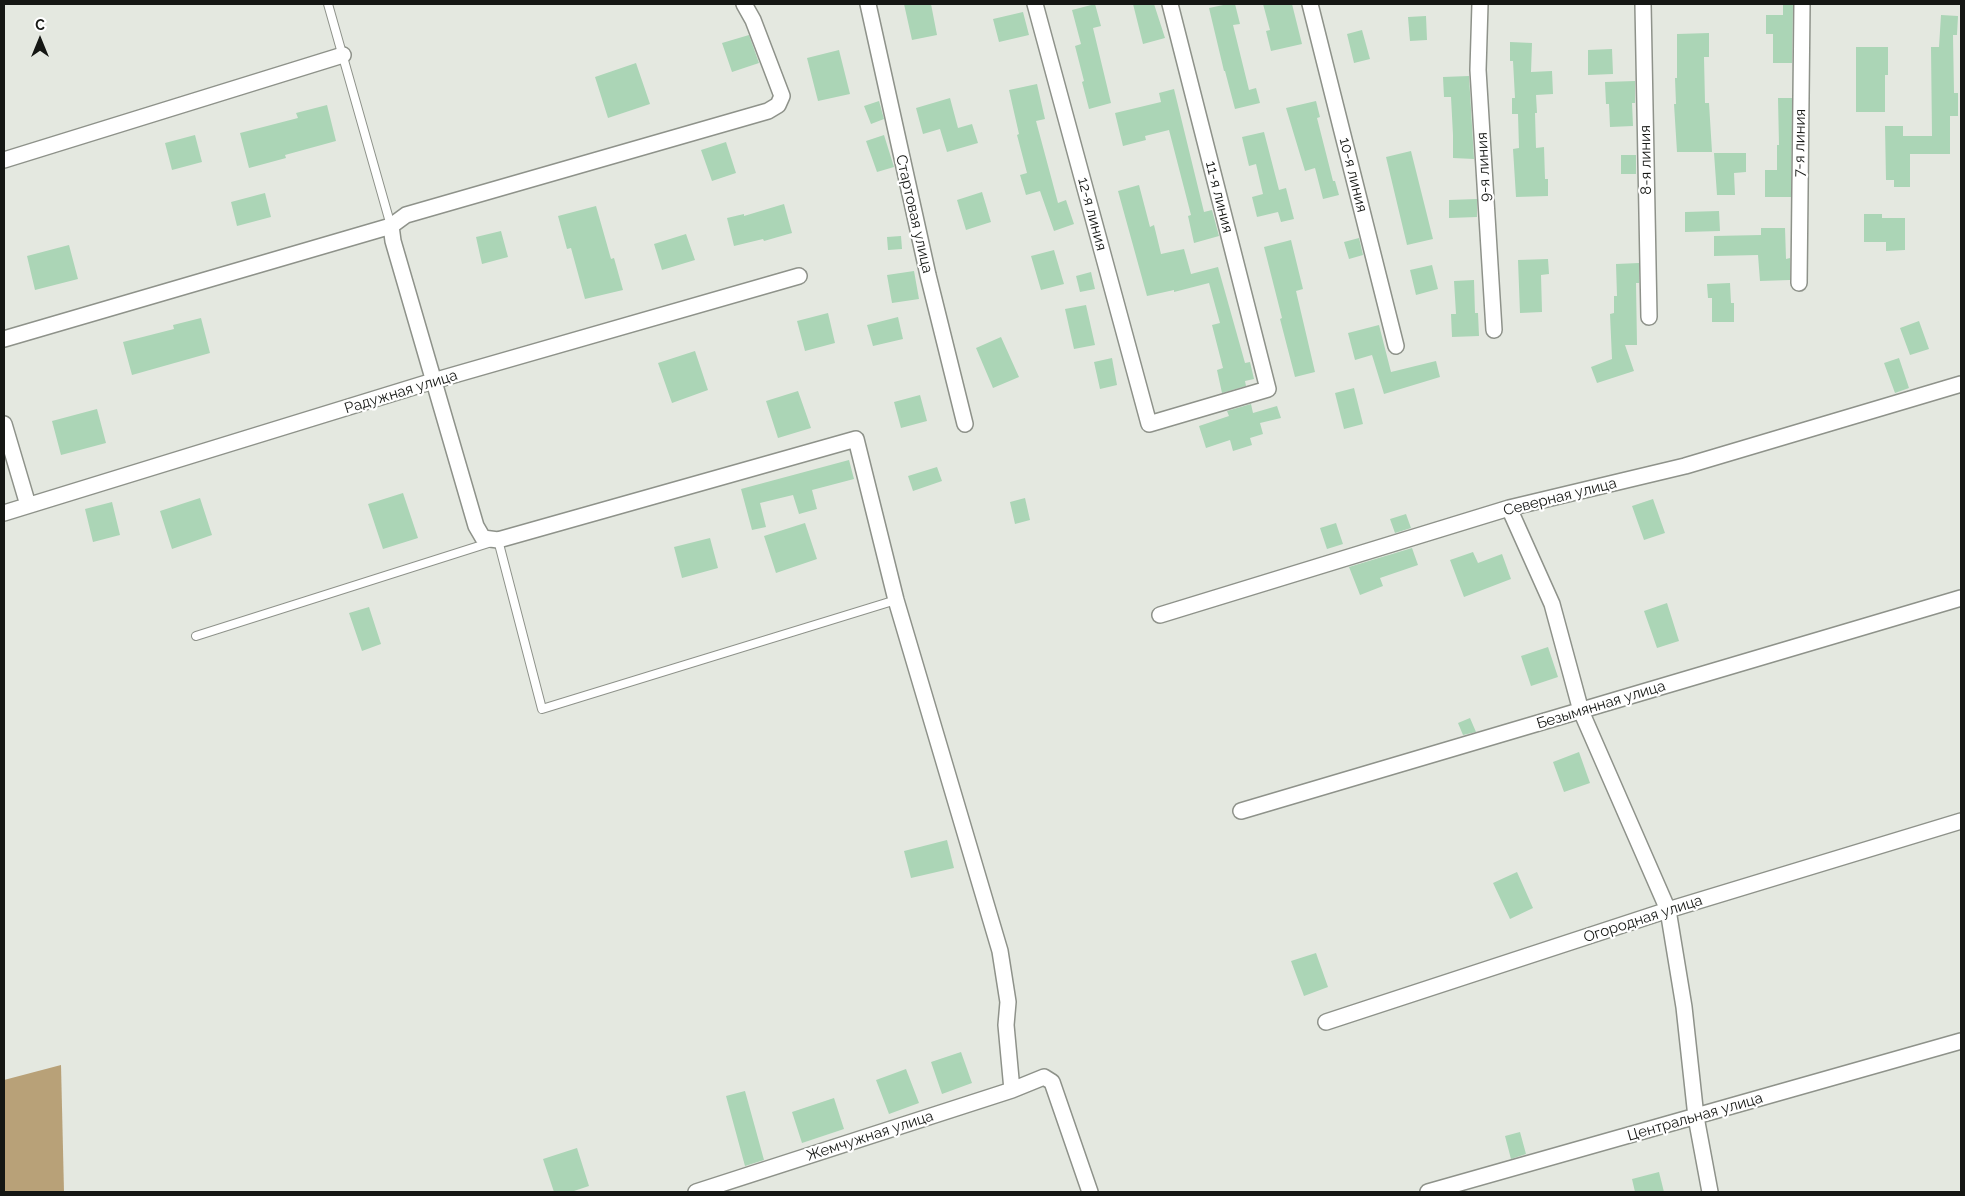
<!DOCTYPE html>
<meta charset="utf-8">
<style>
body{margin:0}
#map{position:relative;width:1965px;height:1196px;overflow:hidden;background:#e4e8e0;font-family:Raleway,sans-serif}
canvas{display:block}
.frame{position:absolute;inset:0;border:5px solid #151714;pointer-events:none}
.north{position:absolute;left:15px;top:15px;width:50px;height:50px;-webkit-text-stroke:4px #fff;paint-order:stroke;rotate:0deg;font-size:14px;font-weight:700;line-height:20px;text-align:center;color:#151714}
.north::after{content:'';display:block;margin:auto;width:18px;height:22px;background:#151714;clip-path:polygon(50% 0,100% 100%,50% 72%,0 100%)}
</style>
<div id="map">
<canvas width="1965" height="1196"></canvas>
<div class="frame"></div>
<div class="north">С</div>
</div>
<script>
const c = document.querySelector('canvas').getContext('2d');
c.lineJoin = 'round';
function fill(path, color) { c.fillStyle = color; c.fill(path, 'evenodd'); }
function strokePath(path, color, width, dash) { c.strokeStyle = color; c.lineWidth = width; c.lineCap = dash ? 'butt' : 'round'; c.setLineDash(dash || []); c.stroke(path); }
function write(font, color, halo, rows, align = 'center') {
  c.font = font + ' Raleway,sans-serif'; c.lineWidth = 4.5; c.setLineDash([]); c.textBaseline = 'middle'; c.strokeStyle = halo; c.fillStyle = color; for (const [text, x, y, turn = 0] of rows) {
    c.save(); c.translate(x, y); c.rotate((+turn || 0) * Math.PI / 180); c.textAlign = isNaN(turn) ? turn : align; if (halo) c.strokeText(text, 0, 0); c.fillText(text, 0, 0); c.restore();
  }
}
const forest = new Path2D(`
 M61,1065l3,127h-60v-112z`);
const building = new Path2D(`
 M904,4h27l6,31 -25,5z
 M1095,4l6,22 -8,2 18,75 -22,6 -7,-27 2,-1 -9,-35 6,-2 -9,-34z
 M1133,4h21l11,34 -22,6z
 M1228,4h7l5,20 -7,1 16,65 7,-2 4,15 -25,6 -10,-38h-1l-15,-63z
 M1263,4h29l10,40 -31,7 -5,-20 4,-1z
 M1783,4h10l-1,59h-19v-29h-7v-19h17z
 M1023,12l6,23 -30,7 -6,-23z
 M1941,15l17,1 -1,19h-4l1,58h4v23h-8v38h-40v33h-16v-7h-8l-1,-54h18v10h29l-1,-89h8z
 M1426,16l1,24 -17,1 -2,-24z
 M1362,30l8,29 -16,4 -7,-29z
 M1709,33v24h-5l1,46h4l3,49h-35l-3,-48h2l-1,-26h2v-44z
 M749,35l10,28 -27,9 -10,-29z
 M1510,42l22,1 -1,29 21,-1 1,23 -17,1 1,18h-2l1,35 8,-1 1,32h3v17l-32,1 -3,-48 6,-1 -1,-34h-6v-16h3l-2,-37h-3z
 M1856,47h32v28h-3v37h-29z
 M1612,49l1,25 -25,1v-25z
 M839,50l11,44 -32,7 -11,-43z
 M636,63l14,41 -42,14 -13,-41z
 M1469,76l5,83 -21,-1v-23l-2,-38h-7l-1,-20z
 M1635,81v22h-3l1,23 -23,1 -1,-23h-3l-1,-22z
 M1037,84l8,35 -9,2 22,82 8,-3 8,24 -20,7 -14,-40 -14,4 -6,-20 7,-2 -10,-38 2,-1 -10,-44z
 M1174,89l30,123 8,-2 7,26 -25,7 -6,-27 3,-1 -22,-85 -24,6 1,4 -23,6 -8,-33 46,-11 -2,-9z
 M950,98l8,30 14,-4 6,19 -31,9 -7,-23 -17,5 -7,-26z
 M1778,98h14l-1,99h-26v-27h12v-25h2z
 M879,101l5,18 -13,5 -7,-18z
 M1316,101l4,16 -3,1 16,63h2l4,14 -16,4 -8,-31 -10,3 -19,-63z
 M327,105l9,36 -51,14 1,3 -37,10 -9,-35 58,-15 -2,-5z
 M1264,132l15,58 7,-2 8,31 -13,3 -3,-10 -21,5 -5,-20 11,-3 -7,-30 -7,2 -7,-29z
 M195,135l7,27 -30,8 -7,-27z
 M884,135l10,32 -17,5 -11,-31z
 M726,142l10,31 -24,8 -11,-31z
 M1411,151l22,88 -26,6 -21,-88z
 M1714,153h32v19l-12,1 1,22h-18z
 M1621,155h15v19h-15z
 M1139,185l11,42 4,-2 7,29 23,-5 7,25 27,-7 27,96 5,-1 4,17 -9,2 1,5 -24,7 -5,-23 6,-2 -11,-43 8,-2 -11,-40 -35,9v-2l-27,6 -29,-105z
 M982,192l9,30 -25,8 -9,-30z
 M265,193l6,24 -34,9 -6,-24z
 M1477,199v18l-28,1v-18z
 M784,204l8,29 -28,8 -1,-2 -29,7 -7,-28 17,-4v2z
 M596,206l15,53 3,-1 9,32 -38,9 -14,-51 -4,1 -9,-33z
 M1719,211l1,20 -35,1v-20z
 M1864,214h18v4h23v32l-19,1v-9h-22z
 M1761,228h24l1,31 4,-1v22l-30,1 -2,-26 -44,1v-20l47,-1z
 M501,231l7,26 -26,7 -6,-27z
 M686,234l9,26 -33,10 -8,-26z
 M901,236l1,13 -14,1 -1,-13z
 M1359,238l4,17 -14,4 -5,-17z
 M1291,240l12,49 -7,2 19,81 -20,5 -15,-58 2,-1 -18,-71z
 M69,245l9,34 -43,11 -8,-34z
 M1054,250l10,34 -23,6 -10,-34z
 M1548,259l1,15 -8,1 1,37 -22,1 -2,-53z
 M1639,263v20h-3l1,62h-12l9,26 -37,12 -6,-16 21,-8 -2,-45 4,-1v3v-20h3l-1,-32z
 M1432,265l6,24 -22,6 -6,-25z
 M914,271l5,28 -27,4 -5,-28z
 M1091,272l4,17 -15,3 -4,-16z
 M1474,280l1,33h3l1,23 -27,1 -1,-23h5l-2,-33z
 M1730,283l1,20h3v19h-22v-24h-4l-1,-14z
 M1086,305l9,40 -21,4 -9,-40z
 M828,313l7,30 -30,8 -8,-30z
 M898,317l5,22 -30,7 -6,-21z
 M201,318l9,35 -78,22 -9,-33 51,-13 -1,-4z
 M1919,321l10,28 -19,6 -10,-27z
 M1379,325l12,47 45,-11 4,16 -56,17 -12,-39 -17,5 -7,-27z
 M1001,337l18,40 -26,11 -17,-40z
 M695,351l13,39 -36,13 -14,-40z
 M1112,358l5,27 -17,4 -6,-27z
 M1899,358l10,30 -14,5 -11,-30z
 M1354,388l9,36 -19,5 -9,-36z
 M798,391l13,37 -33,10 -12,-37z
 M920,395l7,26 -26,7 -7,-26z
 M1251,404l2,9 24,-7 4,12 -21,5 3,11 -13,4 2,7 -19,6 -3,-11 -24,8 -7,-22 30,-10 -2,-5z
 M97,409l9,34 -45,12 -9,-34z
 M849,460l5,19 -42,11 5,19 -18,5 -6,-19 -33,8 6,24 -14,3 -11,-41z
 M937,467l5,14 -29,10 -5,-15z
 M403,493l15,45 -35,11 -15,-45z
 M200,498l12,37 -40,14 -12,-38z
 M1025,498l5,22 -15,4 -5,-22z
 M1653,499l12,34 -21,7 -12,-34z
 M112,502l8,33 -27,7 -8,-33z
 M1406,514l5,14 -16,5 -5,-14z
 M805,523l12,36 -41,14 -12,-37z
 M1336,523l7,21 -16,5 -7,-21z
 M710,538l8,30 -36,10 -8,-31z
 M1412,548l6,17 -38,13 3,8 -23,9 -11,-28z
 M1473,552l5,11 24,-9 9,25 -47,18 -14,-37z
 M1667,603l12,38 -22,7 -13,-37z
 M369,607l12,37 -19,7 -13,-38z
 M1548,647l10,30 -27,9 -10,-30z
 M1470,718l6,14 -13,3 -5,-12z
 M1579,752l11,31 -26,9 -11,-30z
 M947,840l7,28 -43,10 -7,-27z
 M1517,872l16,36 -23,11 -17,-36z
 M1316,953l12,34 -24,9 -13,-35z
 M961,1052l11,31 -30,11 -11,-32z
 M906,1069l13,34 -30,11 -13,-34z
 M745,1091l19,69 -19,6 -19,-70z
 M834,1098l10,31 -42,14 -10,-31z
 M1520,1132l6,22 -15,5 -6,-23z
 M577,1148l12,38 -18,6h-17l-11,-33z
 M1659,1172l5,20h-29l-3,-13z`);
const service = new Path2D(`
 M328,4l63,222
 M196,636l302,-96 44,169 354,-109`);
const minor = new Path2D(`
 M744,4l9,16 29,76 -4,9 -10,6 -362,104 -15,11 2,15 83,285 7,12 15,2 358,-101 40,161 104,351 8,51 -2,23 6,65
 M868,4l60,271 37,149
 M1035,4l114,420 119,-35 -98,-385
 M1310,4l86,342
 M1480,4l-2,66 16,260
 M1643,4l6,313
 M4,160l339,-105
 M1799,283l3,-279
 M4,339l387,-113
 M4,424l24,81
 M1509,508l43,96 29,107 87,199 16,97 12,110 14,75
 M4,513l429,-132 366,-105
 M1160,615l349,-107 176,-42 276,-82
 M1241,811l720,-213
 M1326,1022l342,-112 293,-89
 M696,1192l316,-102 32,-13 8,5 38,110
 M1428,1192l533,-151`);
const streetNames = [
 ["7-я линия",1800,143,-89],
 ["8-я линия",1646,160,-91],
 ["9-я линия",1484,167,-93],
 ["10-я линия",1353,175,76],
 ["11-я линия",1219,197,76],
 ["Стартовая улица",914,214,77],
 ["12-я линия",1092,214,75],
 ["Радужная улица",401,392,-17],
 ["Северная улица",1560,497,-14],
 ["Безымянная улица",1601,705,-17],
 ["Огородная улица",1643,919,-18],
 ["Центральная улица",1695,1117,-16],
 ["Жемчужная улица",870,1136,-18]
];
fill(forest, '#b8a178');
fill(building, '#abd5b6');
strokePath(service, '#8e928a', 10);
strokePath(minor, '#8e928a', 18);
strokePath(service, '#fff', 8);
strokePath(minor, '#fff', 15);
write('15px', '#151714', '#fff', streetNames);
</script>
